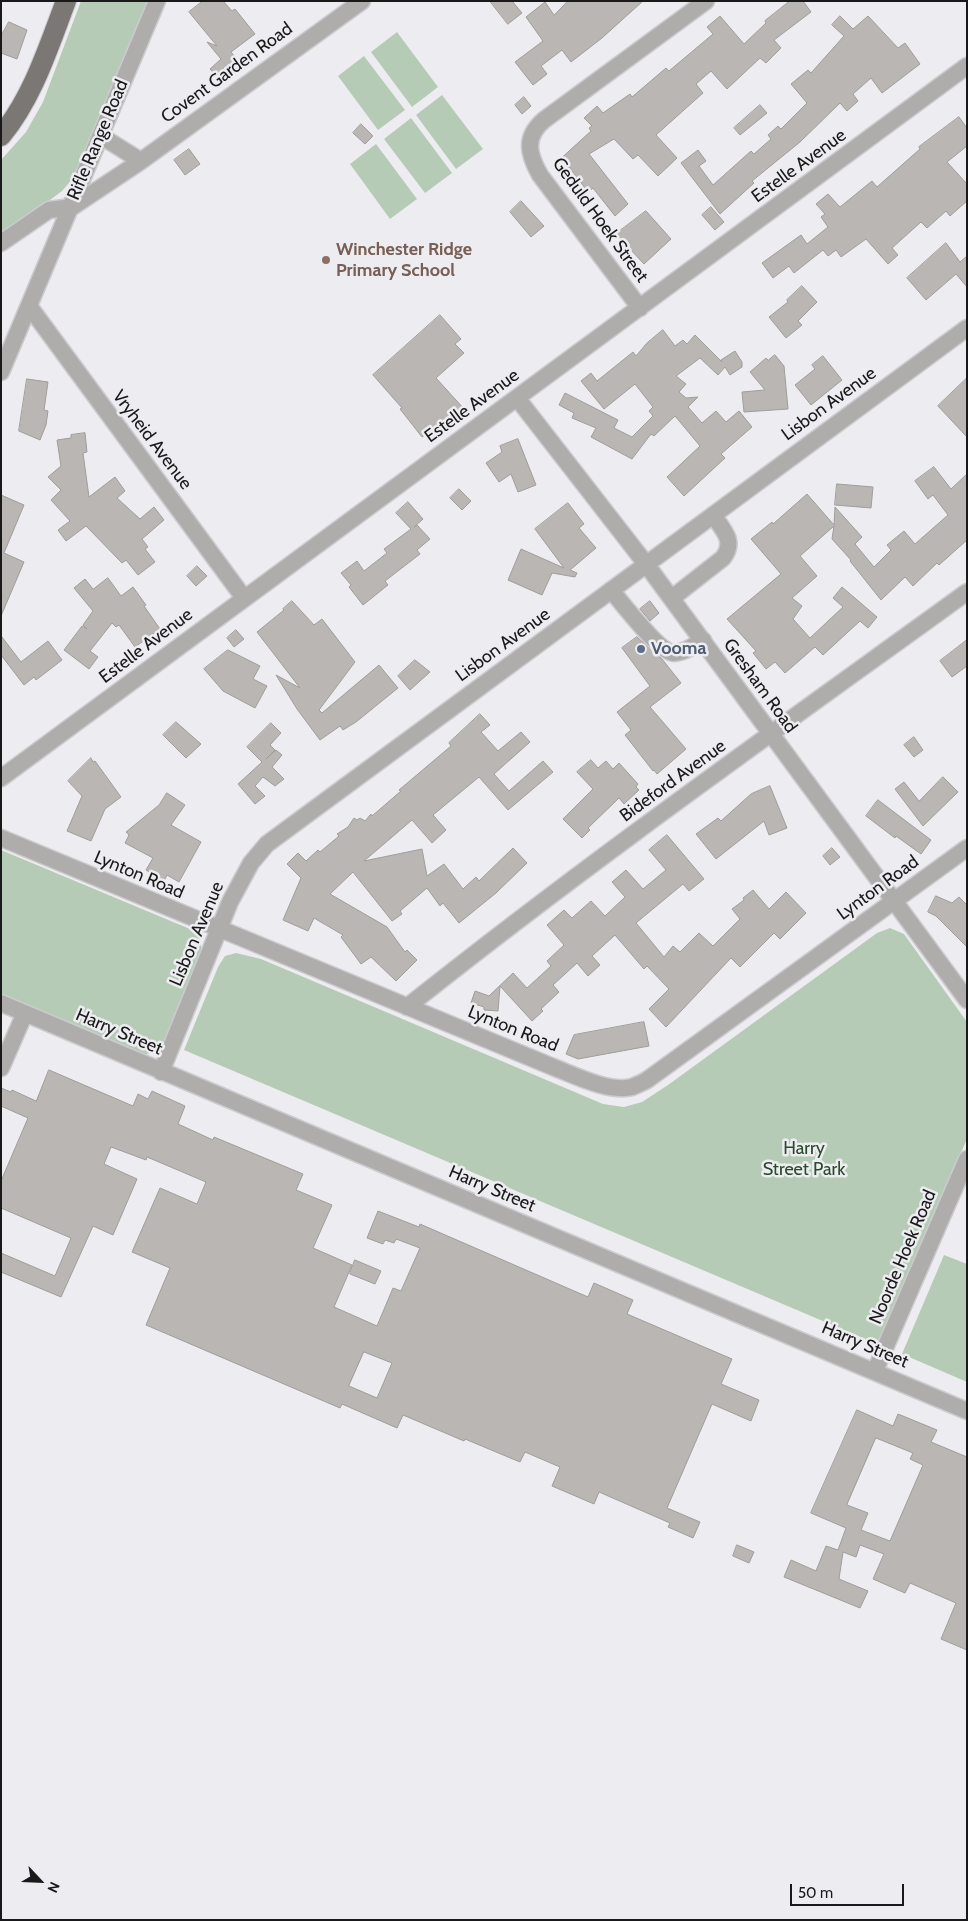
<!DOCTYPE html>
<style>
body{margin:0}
#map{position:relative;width:968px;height:1921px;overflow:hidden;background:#ededf1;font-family:Cabin,sans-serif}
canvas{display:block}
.frame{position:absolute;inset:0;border:2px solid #19191a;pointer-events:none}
.north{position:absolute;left:15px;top:1856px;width:50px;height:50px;-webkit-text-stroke:4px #ededf1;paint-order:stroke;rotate:115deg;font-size:14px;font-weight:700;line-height:20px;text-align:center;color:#19191a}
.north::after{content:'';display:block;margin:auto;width:18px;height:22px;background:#19191a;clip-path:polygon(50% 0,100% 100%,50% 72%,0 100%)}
.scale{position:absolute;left:790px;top:1884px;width:114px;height:22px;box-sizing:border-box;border:2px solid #19191a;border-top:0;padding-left:6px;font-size:15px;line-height:18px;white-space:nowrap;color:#19191a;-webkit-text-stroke:4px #ededf1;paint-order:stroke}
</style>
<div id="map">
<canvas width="968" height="1921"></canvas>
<div class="frame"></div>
<div class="north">N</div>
<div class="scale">50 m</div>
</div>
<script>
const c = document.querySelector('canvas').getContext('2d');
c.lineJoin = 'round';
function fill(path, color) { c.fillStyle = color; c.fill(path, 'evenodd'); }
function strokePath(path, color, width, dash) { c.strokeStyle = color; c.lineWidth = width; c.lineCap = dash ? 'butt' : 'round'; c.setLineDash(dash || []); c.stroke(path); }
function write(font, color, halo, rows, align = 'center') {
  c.font = font + ' Cabin,sans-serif'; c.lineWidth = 5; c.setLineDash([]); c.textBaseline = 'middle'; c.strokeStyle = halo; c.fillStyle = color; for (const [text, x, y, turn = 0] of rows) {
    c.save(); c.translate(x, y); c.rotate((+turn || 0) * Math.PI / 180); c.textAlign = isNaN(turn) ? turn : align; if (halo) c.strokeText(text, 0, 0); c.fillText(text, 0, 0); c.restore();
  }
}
const green = new Path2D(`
 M81,1h69l-70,169 -18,21 -61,46v-77l25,-28 17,-30z
 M397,32l41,55 -26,20 -41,-55z
 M364,56l41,54 -27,20 -40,-54z
 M442,95l41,54 -27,20 -40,-54z
 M411,118l41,55 -27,20 -41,-54z
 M376,144l41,55 -27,20 -40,-55z
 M1,850l189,79 11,11v12l-35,89c-8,10 -14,14 -27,13l-138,-58z
 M890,928l14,6 63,88v117l-90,205 -693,-294 34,-83 7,-11 11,-3 25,6 342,145 21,3 18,-5 26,-17 209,-152z
 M944,1255l23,9v118l-65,-28z`);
const building = new Path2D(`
 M203,1h20l9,10 3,-2 20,25 -24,18 11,13 -9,8 -3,-4 -11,10 -9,-10 11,-10 -14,-17 10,4 -28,-34z
 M490,1h22l10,12 -14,11z
 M568,1h75l-41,37 -31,24 -9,-12 -21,16 6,8 -14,11 -18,-23 28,-21 -17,-24 19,-15 9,13z
 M790,1h13l8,11 -37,28 7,8 -15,15 -6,-5 -33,31 -16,-18 -15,13 7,9 -47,42 21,23 -19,18 -20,-21 -5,4 -19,-20 -25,15 39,50 -13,12 -22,-28 -5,4 -19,-25 -4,4 -8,-9 34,-31 -2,-3 3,-2 -8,-8 13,-12 6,7 27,-19 2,3 34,-29 3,3 44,-37 -6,-7 13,-11 24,28 22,-21 -1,-2z
 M840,16l13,13 15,-13 30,32 7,-5 15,21 -38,29 -11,-15 -18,16 5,7 -11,10 -7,-8 -40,39 -48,39 2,2 -34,31 -39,-51 17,-13 8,11 -7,5 14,19 38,-34 3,3 17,-15 -3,-4 10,-9 3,3 26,-26 -16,-19 17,-14 3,3 33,-37 -12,-11z
 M9,22l18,8 -10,29 -16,-6v-17z
 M524,97l7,9 -9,8 -7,-9z
 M760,105l7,8 -27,22 -6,-7z
 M959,117l8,11v18l-20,16 20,22v17l-17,15 -4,-5 -19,17 -6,-6 -29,26 6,7 -10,9 -22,-25 -25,18 -5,-7 -8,6 -5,-6 -29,23 -5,-7 -16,12 -11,-15 39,-28 6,9 21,-17 -7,-10 4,-3 -9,-10 12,-10 12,13 32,-26 5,6 43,-38 -1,-2z
 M361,124l12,12 -8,8 -12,-11z
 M189,149l11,15 -15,11 -11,-15z
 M521,201l23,25 -13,11 -21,-25z
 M711,207l13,15 -9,8 -13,-15z
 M646,211l25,28 -27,25 -28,-30z
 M946,243l14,19 7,-6v31l-11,-13 -30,26 -19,-22z
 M802,286l15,16 -19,19 4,4 -16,13 -17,-21 19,-15 -1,-2z
 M440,315l21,24 -6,5 9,9 -28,25 29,32 -24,21 -4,-5 -15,11 -22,-28 2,-1 -29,-33z
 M663,330l12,16 8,-6 4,4 8,-9 27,27 -1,-2 14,-9 7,11v5l-12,8 -5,-8 -7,8 -18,-17 -24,18 10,8 -7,8 7,6 12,-1 -10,10 14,16 14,-12 10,11 13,-11 13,16 -31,27 4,4 -41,38 -17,-19 33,-31 -25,-30 -21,20 -3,-2 -19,25 -41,-22 5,-9 -24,-10 2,-5 -15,-8 6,-12 53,27 -4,8 18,9 21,-21 -4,-5 4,-4 -18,-23 -31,25 -23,-28 10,-8 6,8 36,-29 3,4 11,-13z
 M775,355l9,11 4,43 -44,3 -2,-20 23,-2 -15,-18 16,-14 2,2z
 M823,356l19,24 -31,25 -16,-20 20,-16 -3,-4z
 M967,378v59l-29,-31z
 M27,379l21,3 -4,28 4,1 -2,14 -6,15 -21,-9z
 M85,433l2,19 -4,1 6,44 26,-20 10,14 -8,7 23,21 14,-12 10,13 -22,19 6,8 -3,2 10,13 -17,13 -12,-15 -4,3 -36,-37 -20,15 -8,-11 12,-9 -19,-21 10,-10 -13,-13 13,-11 -4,-26 14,-2v-3z
 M518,439l18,46 -18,7 -7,-18 -12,8 -13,-19 16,-11 -2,-6z
 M934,467l17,22 16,-15v66l-28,25 -2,-2 -24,23 -8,-9 -24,23 -31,-39 1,-1 -19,-21 2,-13 -34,30 17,20 -25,22 10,8 -9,13 17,19 33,-31 -10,-9 9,-11 35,30 -9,11 -8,-7 -37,34 -8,-8 -30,26 -10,-11 -9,7 -13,-16 3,-2 -29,-32 54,-45 -30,-35 21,-17 1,2 34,-30 27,31 1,-18 27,30 -7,7 19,23 17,-17 -4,-5 17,-14 11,13 33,-29 -15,-20 -5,4 -13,-18z
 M837,484l36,3 -2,21 -36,-3z
 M459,489l12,12 -9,9 -12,-12z
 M1,495l23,10 -20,48 20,9 -23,54z
 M408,502l15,17 -9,8 3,-2 13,14 -13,11 3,4 -35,27 3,4 -25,20 -14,-18 2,-2 -10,-12 16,-12 7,10 23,-18 -3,-4 27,-20 -15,-16z
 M568,503l16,21 -5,4 17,20 -26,22 7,3 -2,4 -23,-4 -10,22 -34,-15 13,-31 43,19 -29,-39z
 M197,566l10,10 -11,10 -9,-10z
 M108,578l13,18 12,-9 13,18 -2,1 16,23 -25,18 -16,-22 -3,2 -4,-4 -22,28 8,6 -9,12 -25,-19 18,-24 5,3 -4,-4 10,-14 -19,-23 11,-9 8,10z
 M292,601l22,24 8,-6 33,43 -36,48 3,3 57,-48 19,23 -42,34 -13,8 -3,-4 -20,14 -23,-31 -21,-34 24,13 -43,-56 27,-22 -1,-1z
 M650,601l9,12 -9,8 -10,-12z
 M236,630l8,9 -10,8 -7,-9z
 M2,637l19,25 27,-21 14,19 -26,20 -2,-3 -10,8 -23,-30z
 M637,637l25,22 19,24 -31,24 36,42 -29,25 -3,-4 -1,1 -28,-36 6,-5 -14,-18 33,-26 -28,-38z
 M967,640v26l-15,11 -12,-16z
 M228,650l32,16 -7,13 14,7 -12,22 -32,-17 -19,-22z
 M415,660l15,12 -20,18 -12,-14z
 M480,714l10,11 -9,7 17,19 23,-19 9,10 -36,32 15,17 34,-30 10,11 -45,38 -29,-33 -46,38 13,15 -14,13 -20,-23 -48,41 58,-12 5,27 17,-12 19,25 13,-12 3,4 34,-33 14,15 -31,30 -37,30 -16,-20 -3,3 -13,-18 -27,23 2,3 -10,7 -39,-49 -23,22 57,33 18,25 2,-2 10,10 -21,21 -25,-24 -10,7 -20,-27 2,-2 -29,-17 -6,13 -25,-11 18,-42 -14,-14 11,-11 8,8 12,-11 2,2 19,-16 -2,-2 11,-7 6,-9 3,2 3,-2 5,3 6,-7 1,2 29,-25 -2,-1 52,-44 -2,-3z
 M176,722l25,22 -15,14 -23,-23z
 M271,723l10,10 -11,12 5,5 -9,9 10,-9 6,5 -10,12 12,12 -9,7 -12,-9 -8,9 10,10 -10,8 -17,-20 24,-22 -15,-15z
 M914,737l9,13 -9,7 -10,-12z
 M91,758l2,4 2,-1 26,36 -16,12 -14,32 -24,-10 15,-35 -14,-15z
 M591,760l7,8 8,-7 7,8 6,-6 19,21 -2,3 3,3 -15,14 -5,-6 -31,30 2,2 -8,8 -19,-19 30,-30 -16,-17z
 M943,777l15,15 -35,34 -28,-37 9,-7 15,19z
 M770,786l17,42 -18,7 -5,-14 -48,38 -20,-25 22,-16 3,3 30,-27z
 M167,793l18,12 -14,20 30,17 -22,40 -12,-7 -3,6 -18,-11 7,-12 -28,-15 4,-8 -3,-3 33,-27z
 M878,800l53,40 -10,14 -25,-18 -1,2 -29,-22z
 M667,835l37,44 -15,12 -6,-7 -47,39 28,34 9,-11 7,6 19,-19 14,13 27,-27 -8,-10 12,-9 -1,-2 10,-8 16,19 17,-17 20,21 -26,26 -6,-6 -34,34 -9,-9 -65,69 -17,-18 20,-20 -22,-23 -3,3 -29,-34 -23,21 8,9 -12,11 -11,-13 -24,22 6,7 -18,17 2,2 -11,10 -32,-35 -2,25 -14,-1v-3l-13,-4 4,-12 14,5 24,-23 14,15 24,-22 -4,-5 17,-16 -17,-20 17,-15 8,8 19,-17 14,15 20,-19 -13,-15 14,-12 17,19 23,-19 -17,-20z
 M832,848l8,9 -10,8 -7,-9z
 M936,896l16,7 7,-6 8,8v42l-31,-31 -8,-4z
 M644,1022l5,24 -71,13 -12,-5 8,-19z
 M49,1070l84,36 5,-12 10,5 4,-8 33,15 -7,18 35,16 1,-3 89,37 -7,16 36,15 -19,43 39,17 -18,42 43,19 16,-38 8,3 19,-43 -24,-9 -2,4 -9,-3 -2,4 -16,-6 11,-27 41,16 1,-3 168,73 6,-14 39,17 -6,14 105,45 -11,25 38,16 -8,21 -39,-17 -45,104 33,14 -7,16 -25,-11 2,-4 -71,-31 -5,12 -42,-18 8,-19 -35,-15 -5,10 -55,-23 -1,2 -61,-26 -6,13 -55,-24 -2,4 -194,-83 24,-57 -38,-16 28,-64 37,16 9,-22 -59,-25 -1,3 -35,-13 -7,17 33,15 -24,56 -20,-9 -32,71 -60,-25v-19l54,23 16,-38 -70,-30v-27l27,-63 -27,-12v-18l10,4 1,-2 24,11zM364,1352l28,11 -15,35 -28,-12z
 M355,1260l26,11 -6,13 -25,-10z
 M857,1410l36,16 5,-12 39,16 -6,12 36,15v193l-26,-11 15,-36 -46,-20 -5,10 -32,-14 11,-25 -24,-9 -4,12 -13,-5 -4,27 29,12 -8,17 -76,-31 7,-17 25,11 10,-25 12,4 8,-22 -35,-15zM876,1438l37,15 -3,6 13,6 -33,76 -29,-11 7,-17 -21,-8z
 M737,1545l17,7 -5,11 -16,-7z`);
const minor = new Path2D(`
 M101,136l40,25
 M72,207l69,-46 221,-160
 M1,243l48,-33 23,-3
 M29,306l215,292
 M640,308l-100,-133c-12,-21 -16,-38 4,-55l162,-119
 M1,372l156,-371
 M517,398l129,166 321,436
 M611,590c10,12 49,63 63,63 11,-1 20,-7 29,-13
 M672,598l51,-40c13,-17 0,-28 -10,-43
 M1,778l966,-712
 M1,838l552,229c21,8 56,26 79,20 5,-2 10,-4 15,-7l320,-232
 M1,1003l966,408
 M407,1007c182,-145 372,-279 560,-415
 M1,1068l24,-55
 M161,1072l69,-170 21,-39 16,-19 700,-516
 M875,1371l92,-212`);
const major = new Path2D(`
 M1,136c32,-39 47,-88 65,-135`);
const markers = [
 [326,260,5,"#8d6e63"],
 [641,649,5,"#5c6f8a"]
];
const streetNames = [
 ["Covent Garden Road",227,73,-36],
 ["Rifle Range Road",98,140,-67],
 ["Estelle Avenue",799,166,-36],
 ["Geduld Hoek Street",600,220,54],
 ["Lisbon Avenue",829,404,-36],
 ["Estelle Avenue",472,406,-36],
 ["Vryheid Avenue",152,440,53],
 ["Lisbon Avenue",503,645,-36],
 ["Estelle Avenue",146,646,-37],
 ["Gresham Road",760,686,54],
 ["Bideford Avenue",673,781,-36],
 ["Lynton Road",139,875,23],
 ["Lynton Road",878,888,-36],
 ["Lisbon Avenue",197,934,-67],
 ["Lynton Road",513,1029,22],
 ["Harry Street",119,1032,23],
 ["Harry Street",492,1189,23],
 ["Noorde Hoek Road",903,1257,-67],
 ["Harry Street",865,1345,23]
];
const educationNames = [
 ["Winchester Ridge",336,250],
 ["Primary School",336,271]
];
const serviceNames = [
 ["Vooma",651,649]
];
const parkNames = [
 ["Harry",804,1149],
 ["Street Park",804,1170]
];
fill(green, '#b6cbb6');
fill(building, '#b9b6b3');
strokePath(building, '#9f9c99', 1);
strokePath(minor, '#cbcbcf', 19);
strokePath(major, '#cbcbcf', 22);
strokePath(minor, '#afadac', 16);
strokePath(major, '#7a7775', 20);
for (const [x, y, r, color] of markers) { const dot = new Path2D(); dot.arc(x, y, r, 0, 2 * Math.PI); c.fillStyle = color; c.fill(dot); strokePath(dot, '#ededf1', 2); }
write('18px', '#19191a', '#ededf1', streetNames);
write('bold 18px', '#785e54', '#ededf1', educationNames, 'left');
write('bold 18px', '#4e5e75', '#ededf1', serviceNames, 'left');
write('18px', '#264c29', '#ededf1', parkNames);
</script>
